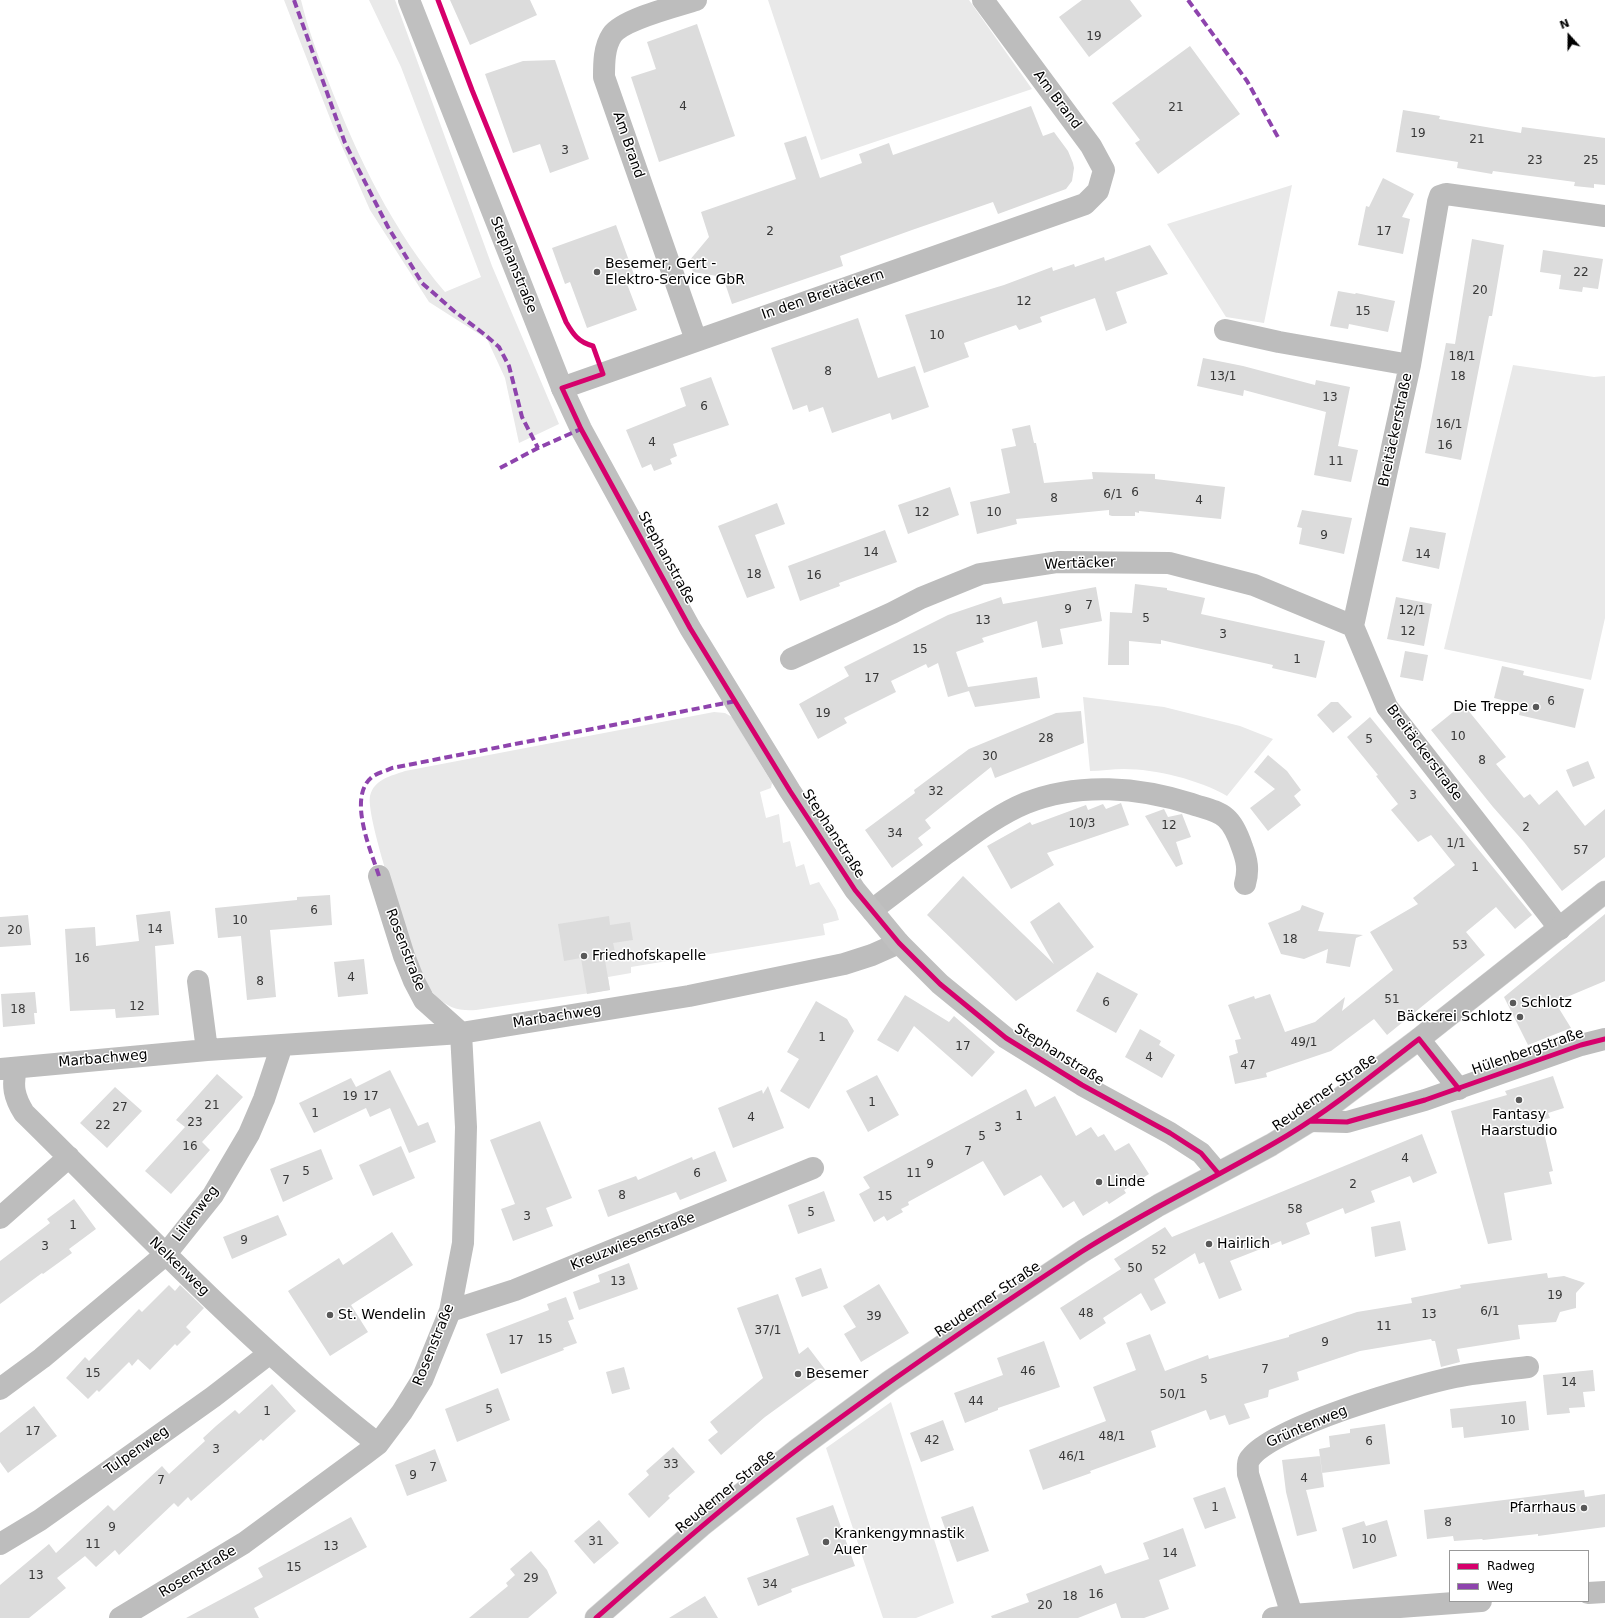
<!DOCTYPE html>
<meta charset="utf-8">
<style>
body{margin:0}
#map{position:relative;width:1605px;height:1618px;overflow:hidden;background:#fff;font-family:"DejaVu Sans",sans-serif}
canvas{display:block}
.legend{position:absolute;left:1449px;top:1550px;width:140px;height:52px;box-sizing:border-box;background:#fff;border:1px solid #999;margin:0;padding:5px 7px;list-style:none;font-size:12px;color:#000}
.legend li{display:flex;align-items:center;gap:8px;height:20px}
.legend b{width:20px;border:1px solid #999}
.north{position:absolute;left:1549px;top:16px;width:40px;height:40px;-webkit-text-stroke:3px #fff;paint-order:stroke;rotate:339deg;font-size:11px;font-weight:700;line-height:16px;text-align:center;color:#000}
.north::after{content:'';display:block;margin:auto;width:14px;height:18px;background:#000;clip-path:polygon(50% 0,100% 100%,50% 72%,0 100%)}
</style>
<div id="map">
<canvas width="1605" height="1618"></canvas>
<ul class="legend">
<li><b style="height:5px;background:#d6006c"></b>Radweg</li>
<li><b style="height:5px;background:#8e44ad"></b>Weg</li>
</ul>
<div class="north">N</div>
</div>
<script>
const c = document.querySelector('canvas').getContext('2d');
c.lineJoin = 'round';
function fill(path, color) { c.fillStyle = color; c.fill(path, 'evenodd'); }
function strokePath(path, color, width, dash) { c.strokeStyle = color; c.lineWidth = width; c.lineCap = dash ? 'butt' : 'round'; c.setLineDash(dash || []); c.stroke(path); }
function write(font, color, halo, rows, align = 'center') {
  c.font = font + ' "DejaVu Sans",sans-serif'; c.lineWidth = 3; c.setLineDash([]); c.textBaseline = 'middle'; c.strokeStyle = halo; c.fillStyle = color; for (const [text, x, y, turn = 0] of rows) {
    c.save(); c.translate(x, y); c.rotate((+turn || 0) * Math.PI / 180); c.textAlign = isNaN(turn) ? turn : align; if (halo) c.strokeText(text, 0, 0); c.fillText(text, 0, 0); c.restore();
  }
}
const green = new Path2D(`
 M284,0h17c7,29 17,56 28,83 29,75 64,148 116,209l36,-15 -80,-210 -32,-67h26l97,266 67,158 -40,19 -14,-65 -18,-39 -58,-37 -59,-92 -37,-84z
 M768,0h201l63,89 -211,71z
 M1292,185l-28,138 -38,-6 -59,-93z
 M1513,365l81,12 11,-1v242l-14,62 -147,-31z
 M1083,697l81,10 76,19 33,13 -46,57c-27,-16 -72,-27 -103,-27 -12,0 -23,2 -34,2z
 M714,712l11,1 7,4 40,66 -1,5 -11,4 6,26 13,-4 4,29 7,-2 6,26 8,-3 6,21 9,-3 17,28 3,10 -16,4 2,11 -194,32v6l-23,4 2,13 -134,20c-18,1 -28,-2 -41,-15 -17,-17 -70,-176 -65,-199 4,-17 21,-20 35,-25z
 M891,1402l63,201 -38,15h-33l-57,-170z`);
const building = new Path2D(`
 M450,0h80l7,15 -67,30z
 M1082,0h48l12,16 -53,41 -30,-40z
 M697,24l38,112 -76,26 -28,-85 25,-8 -9,-27z
 M1190,46l50,68 -82,60 -23,-31 5,-3 -28,-37z
 M555,60l34,99 -39,14 -10,-29 -27,9 -28,-79 38,-13z
 M1031,106l12,30 11,-4 14,19 5,12 1,5 -2,13 -6,8 -68,25 -5,-12 -81,28 -72,26 3,10 -111,38 -9,-27 -30,-5 -4,-11 20,-24 -8,-25 95,-33 -12,-36 22,-7 14,42 42,-15 -3,-9 30,-11 4,12z
 M1403,110l37,6 -1,3 82,14 1,-6 83,11v47l-11,-1v4l-20,-2 1,-4 -82,-11 -1,3 -35,-6 1,-6 -62,-10z
 M1383,178l31,16 -12,23 8,2 -7,35 -45,-9 8,-39 3,1z
 M616,225l20,55 -9,4 10,26 -50,18 -17,-46 -5,2 -13,-36z
 M1472,239l32,6 -12,71h-3l-28,144 -36,-7 21,-110 9,1z
 M1150,245l18,29 -52,18 11,31 -21,8 -11,-33 -55,19 2,5 -23,8 -3,-5 -52,18 5,14 -45,16 -19,-58 99,-30 48,-18 1,4 21,-7 1,3 29,-10 1,4z
 M1543,250l60,9 -5,30 -15,-2 -1,5 -23,-3 2,-14 -21,-3z
 M1338,291l17,3 1,-1 39,8 -7,31 -39,-8 -1,5 -18,-3z
 M858,318l20,60 37,-12 14,41 -37,13 -2,-7 -58,20 -9,-26 -14,5 -2,-7 -14,5 -22,-62z
 M1203,358l40,8 72,19 1,-5 34,7 -12,59 20,4 -7,32 -37,-7 12,-63 -82,-22 -1,6 -46,-10z
 M711,377l18,48 -56,19 4,12 -7,3 2,5 -18,7 -3,-7 -9,4 -16,-38 60,-24 -6,-18z
 M1030,425l4,18h2l8,40 49,-4 -1,-7 63,2v5l70,8 -4,32 -82,-8v2l-4,-1v4h-23l-3,-1v-5l-93,9 1,5 -40,10 -7,-32 40,-9 -9,-44 15,-3 -4,-17z
 M950,487l9,28 -51,19 -10,-29z
 M777,503l8,21 -30,11 20,53 -28,10 -29,-72z
 M1302,510l50,8 -8,36 -45,-10 3,-16 -5,-1z
 M1410,527l36,6 -7,36 -37,-8z
 M885,530l12,32 -58,21 1,3 -40,15 -12,-35z
 M1135,584l32,4v2l38,8 -4,16 124,27 -9,37 -44,-10 1,-3 -112,-25v4l-32,-3v24h-21l2,-53 22,1z
 M1096,587l6,34 -42,8 3,15 -21,4 -5,-27 -55,17 2,4 -28,10 12,35 69,-10 3,21 -65,9 -6,-16 -21,6 -10,-34 -10,5 -2,-4 -35,17 5,11 -52,26 3,5 -29,16 -19,-35 50,-28 -5,-9 104,-52 53,-18 2,7z
 M1396,597l36,7 -8,42 -37,-7z
 M1405,651l23,4 -5,26 -23,-4z
 M1502,666l22,5 -1,4 61,14 -9,39 -56,-13 2,-10 -27,-7z
 M1331,702h7l14,15 -19,16 -16,-18z
 M1463,704l43,53 -10,7 28,34 6,-4 9,11 18,-15 28,36 20,-17v48l-43,34 -38,-49 -31,-35 -62,-77z
 M1081,711l3,32 -89,35 -4,-11 -66,53 6,8 -13,10 5,7 -31,23 -27,-38 50,-37 -1,-3 55,-41 87,-36z
 M1370,717l162,198 -17,14 -19,-22 -30,25 19,23 -98,80 -13,-16 -43,32 -65,22 1,4 -32,7 -6,-28 9,-3 -3,-13 6,-1 -13,-34 26,-9 1,3 15,-5 15,38 30,-10 30,-25 -3,14 51,-41 -23,-38 48,-28 -5,-6 42,-33 -24,-30 -13,7 -27,-32 7,-6 -22,-28 2,-1 -31,-38z
 M1268,755l19,16 14,19 -7,6 7,9 -33,26 -18,-23 25,-19 -21,-17z
 M1588,761l7,17 -22,9 -7,-17z
 M1121,803l8,22 -82,28 7,12 -43,24 -24,-43 43,-24 2,3 54,-20 2,5 15,-6 3,5z
 M1164,809l4,8 14,-3 9,23 -15,5 7,22 -7,3 -31,-51z
 M963,876l91,88 -24,-42 29,-20 35,45 -78,54 -89,-86z
 M330,895l2,30 -62,5 6,67 -29,3 -6,-64 -23,2 -3,-30 82,-8v-3z
 M1302,905l22,8 -6,18 45,4 -7,3 -6,29 -24,-4 2,-14 -24,10 -23,-5 -13,-31 32,-13z
 M170,911l4,33 -19,2 4,69 -43,3 -1,-9 -45,2 -5,-82 30,-2 1,19 43,-5 -3,-26z
 M1605,914v67l-50,21 16,26 -43,17 -24,-48z
 M28,915l3,30 -31,2v-30z
 M609,916l1,9 20,-3 3,18 -20,3 2,9 -11,2 6,36 -23,4 -6,-36 -17,3 -6,-37z
 M364,959l4,35 -30,3 -4,-35z
 M1097,972l41,22 -22,39 -40,-22z
 M35,992l2,21h-3l1,11 -32,3 -2,-33z
 M905,995l44,27 5,-6 41,36 -23,25 -58,-51 -16,26 -21,-12z
 M816,1001l31,18 7,12 -45,78 -29,-18 19,-32 -12,-7z
 M1140,1029l21,12 -2,4 16,10 -13,23 -37,-21z
 M390,1070l28,56 10,-4 8,20 -27,11 -19,-45 -20,9 -4,-9 -52,25 -15,-30 52,-25 5,9z
 M217,1074l26,23 -41,45 8,8 -39,44 -26,-23 40,-44 -9,-7z
 M877,1075l22,40 -31,17 -22,-41z
 M1553,1076l11,32 -16,5 2,5 -9,2 12,51 -4,1 3,12 -48,9 8,47 -24,4 -37,-133 56,-16 -2,-4z
 M768,1086l16,42 -51,20 -15,-40 44,-18 1,4z
 M115,1087l27,24 -35,37 -27,-25z
 M1026,1089l9,18 20,-11 21,40 15,-9 7,10 6,-3 11,17 14,-8 20,31 -25,16 2,3 -17,11 -2,-3 -24,15 -9,-15 -11,7 -22,-33 -37,21 -21,-35 -75,41 1,3 -8,4 2,3 -16,9 -3,-5 -10,6 -15,-28 11,-6 -7,-11z
 M540,1121l32,77 -26,10 7,18 -40,15 -12,-32 14,-5 -25,-64z
 M1422,1134l15,39 -24,10 -3,-7 -39,15 4,11 -30,12 -2,-6 -37,15 4,11 -28,11 -1,-4 -51,20 12,29 -23,9 -15,-37 -5,2 -4,-11 -41,26 12,24 -15,8 -10,-18 -38,25 3,5 -26,17 -20,-32 61,-39 -7,-10 51,-32 7,10z
 M401,1146l14,32 -42,18 -14,-31z
 M321,1149l12,30 -50,23 -13,-33z
 M715,1151l12,30 -47,19 -4,-8 -68,25 -10,-27 38,-14 2,4 54,-23 1,3z
 M824,1191l11,30 -37,13 -10,-29z
 M74,1199l22,30 -27,20 3,4 -29,21 -1,-1 -42,31v-43l50,-38 -3,-4z
 M278,1215l9,20 -55,24 -9,-22z
 M1400,1221l6,29 -31,7 -4,-30z
 M392,1232l21,33 -62,40 17,27 -38,24 -42,-65 51,-33 4,7z
 M629,1263l9,26 -59,21 -6,-18 27,-10 -2,-7z
 M821,1268l7,20 -26,9 -7,-19z
 M1547,1273l1,5 16,-2 21,7 -9,10v15l-16,4 -4,10 -38,3 2,14 -63,10 3,13 -19,5 -6,-26h-3l-1,-2 -71,12 -63,21 2,8 -30,10 -1,7 -24,7 6,14 -21,7 -4,-10 -15,5 -4,-10 -55,21 5,16 -66,24 1,2 -48,17 -14,-40 77,-29 -13,-34 43,-17 -10,-27 24,-9 15,37 43,-16 1,4 80,-22v-2l68,-23 55,-9 -1,-5 50,-10 -1,-3z
 M879,1284l30,49 -48,29 -17,-28 12,-7 -13,-21z
 M169,1285l6,6 5,-6 24,23 -18,19 5,5 -14,14 -2,-2 -25,26 -12,-11 -6,7 -3,-4 -30,30 -2,-2 -9,9 -22,-21 19,-21 4,4 50,-52 3,3z
 M778,1294l21,60 9,-7 19,25 -62,45 -44,38 -13,-15 10,-8 -8,-10 53,-44 -26,-70z
 M566,1297l8,22 -6,2 9,22 -14,5 1,2 -63,24 -15,-40 63,-24 -2,-6z
 M1044,1341l16,46 -62,21v2l-33,13 -11,-30 49,-18 -6,-17z
 M624,1367l6,22 -18,5 -6,-22z
 M1593,1370l2,21 -12,1 2,15 -16,1 1,5 -23,2 -4,-40z
 M272,1384l24,27 -33,30 -2,-2 -70,62 -3,-4 -10,10 -4,-4 -55,52 -4,-5 -19,17 -11,-11 -28,22 9,10 -37,30h-29v-33l49,-41 7,9 52,-48 6,6 48,-45 7,8 36,-33 -2,-3 13,-12 19,-16 4,4z
 M498,1388l12,32 -53,22 -12,-33z
 M1526,1401l3,29 -65,8 -1,-11 -11,1 -2,-19z
 M34,1406l23,30 -49,37 -8,-11v-29z
 M943,1420l11,30 -33,12 -11,-29z
 M1385,1424l5,40 -68,9 -3,-24 11,-2 -1,-11 21,-3v-4z
 M673,1447l22,25 -27,24 2,2 -21,20 -21,-24 21,-19 -3,-4z
 M435,1449l12,32 -40,15 -12,-31z
 M1320,1456l4,31 -18,3 11,41 -20,5 -11,-44 -4,-32z
 M1225,1487l11,31 -31,11 -12,-31z
 M1584,1490l1,7 20,-3v33l-67,9v-2l-55,6 -1,-1 -28,2 -1,-5 -26,3 -3,-29z
 M833,1505l22,61 -64,23 1,3 -34,14 -11,-28 62,-23 -13,-37z
 M973,1506l16,45 -32,11 -16,-45z
 M351,1517l16,30 -113,61 5,10h-73l77,-41 -5,-9z
 M599,1520l20,23 -25,21 -20,-23z
 M1387,1520l10,36 -44,13 -11,-41 22,-7 2,5z
 M1183,1528l13,38 -37,14 10,29 -25,9h-23l-5,-15 -38,15h-86l-1,-2 38,-14 -3,-8 75,-29 4,9 44,-15 -6,-16z
 M531,1551l16,19 10,23 -29,25h-59l39,-32 -2,-3 9,-8 -5,-6z
 M705,1596l13,22h-49z`);
const street = new Path2D(`
 M1225,330l54,12 131,23
 M696,340l-92,-263c0,-14 0,-30 8,-42 11,-16 65,-29 84,-35
 M562,388l523,-184 13,-13 6,-21 -13,-24 -108,-146
 M791,659l101,-46 29,-15 59,-24 78,-12 111,1 85,22 99,41
 M872,910c25,-19 50,-38 75,-57 25,-18 50,-38 79,-50 53,-21 113,-16 166,1 11,4 25,6 34,14 7,6 13,20 16,29 5,13 7,23 3,37
 M1560,929l-173,-222 -34,-81 57,-261 28,-163 2,-6 6,-2 159,22
 M198,981l9,69
 M1419,1039l40,50
 M16,1068c-4,18 -2,29 8,45 115,113 226,232 354,331
 M0,1069l207,-19 254,-17 228,-37 155,-32 28,-9 27,-12
 M1310,1121l37,1 78,-22 156,-55 24,-6
 M0,1218l69,-61
 M450,1311l65,-21 298,-122
 M0,1389l42,-31 123,-103 48,-60 36,-61 15,-35 18,-54
 M0,1544l40,-24 173,-123 57,-44
 M1588,1593l17,-1
 M1292,1615l-44,-141c0,-4 -1,-11 1,-14 18,-32 167,-75 206,-83 24,-5 49,-7 73,-10
 M120,1618l124,-75 121,-89 13,-10 24,-32 20,-32 28,-69 13,-68 3,-116 -5,-94 -37,-33 -10,-19 -10,-25 -25,-80
 M1273,1618l19,-3 189,-14`);
const secondary = new Path2D(`
 M409,0l153,388 19,41 109,199 100,163 65,99 44,53 41,41 66,54 76,47 88,48 31,20 17,20`);
const primary = new Path2D(`
 M596,1618l105,-92 97,-77 92,-68 193,-130 76,-46 112,-60 39,-24 109,-82 186,-147`);
const quiet = new Path2D(`
 M294,0l51,143 43,84 34,56 32,28 30,23 15,13 10,19 13,51 16,31
 M1188,0l59,81 32,58
 M500,468l38,-20 43,-19
 M379,876c-8,-25 -32,-79 -7,-99 5,-4 14,-6 20,-9l344,-67`);
const cycleway = new Path2D(`
 M438,0l34,90 94,232c7,12 12,20 27,24l10,28 -41,14 19,41 109,199 100,163 65,99 44,53 41,41 66,54 76,47 88,48 31,20 17,20
 M1310,1121l37,1 78,-22 156,-55 24,-6
 M596,1618c66,-58 132,-116 202,-169 92,-69 187,-134 283,-197 67,-43 139,-76 207,-117 46,-28 88,-63 131,-96l40,50`);
const markers = [
 [597,272,4,"#595959"],
 [1536,707,4,"#595959"],
 [584,956,4,"#595959"],
 [1513,1003,4,"#595959"],
 [1520,1017,4,"#595959"],
 [1519,1100,4,"#595959"],
 [1099,1182,4,"#595959"],
 [1209,1244,4,"#595959"],
 [330,1315,4,"#595959"],
 [798,1374,4,"#595959"],
 [1584,1508,4,"#595959"],
 [826,1542,4,"#595959"]
];
const numberNames = [
 ["19",1094,37],
 ["4",683,107],
 ["21",1176,108],
 ["19",1418,134],
 ["21",1477,140],
 ["3",565,151],
 ["23",1535,161],
 ["25",1591,161],
 ["2",770,232],
 ["17",1384,232],
 ["22",1581,273],
 ["20",1480,291],
 ["12",1024,302],
 ["15",1363,312],
 ["10",937,336],
 ["18/1",1462,357],
 ["8",828,372],
 ["13/1",1223,377],
 ["18",1458,377],
 ["13",1330,398],
 ["6",704,407],
 ["16/1",1449,425],
 ["4",652,443],
 ["16",1445,446],
 ["11",1336,462],
 ["6",1135,493],
 ["6/1",1113,495],
 ["8",1054,499],
 ["4",1199,501],
 ["12",922,513],
 ["10",994,513],
 ["9",1324,536],
 ["14",871,553],
 ["14",1423,555],
 ["18",754,575],
 ["16",814,576],
 ["7",1089,606],
 ["9",1068,610],
 ["12/1",1412,611],
 ["5",1146,619],
 ["13",983,621],
 ["12",1408,632],
 ["3",1223,635],
 ["15",920,650],
 ["1",1297,660],
 ["17",872,679],
 ["6",1551,702],
 ["19",823,714],
 ["10",1458,737],
 ["28",1046,739],
 ["5",1369,740],
 ["30",990,757],
 ["8",1482,761],
 ["32",936,792],
 ["3",1413,796],
 ["10/3",1082,824],
 ["12",1169,826],
 ["2",1526,828],
 ["34",895,834],
 ["1/1",1456,844],
 ["57",1581,851],
 ["1",1475,868],
 ["6",314,911],
 ["10",240,921],
 ["14",155,930],
 ["20",15,931],
 ["18",1290,940],
 ["53",1460,946],
 ["16",82,959],
 ["4",351,978],
 ["8",260,982],
 ["51",1392,1000],
 ["6",1106,1003],
 ["12",137,1007],
 ["18",18,1010],
 ["1",822,1038],
 ["49/1",1304,1043],
 ["17",963,1047],
 ["4",1149,1058],
 ["47",1248,1066],
 ["19",350,1097],
 ["17",371,1097],
 ["1",872,1103],
 ["21",212,1106],
 ["27",120,1108],
 ["1",315,1114],
 ["1",1019,1117],
 ["4",751,1118],
 ["23",195,1123],
 ["22",103,1126],
 ["3",998,1128],
 ["5",982,1137],
 ["16",190,1147],
 ["7",968,1152],
 ["4",1405,1159],
 ["9",930,1165],
 ["5",306,1172],
 ["6",697,1174],
 ["11",914,1174],
 ["7",286,1181],
 ["2",1353,1185],
 ["8",622,1196],
 ["15",885,1197],
 ["58",1295,1210],
 ["5",811,1213],
 ["3",527,1217],
 ["1",73,1226],
 ["9",244,1241],
 ["3",45,1247],
 ["52",1159,1251],
 ["50",1135,1269],
 ["13",618,1282],
 ["19",1555,1296],
 ["6/1",1490,1312],
 ["48",1086,1314],
 ["13",1429,1315],
 ["39",874,1317],
 ["11",1384,1327],
 ["37/1",768,1331],
 ["15",545,1340],
 ["17",516,1341],
 ["9",1325,1343],
 ["7",1265,1370],
 ["46",1028,1372],
 ["15",93,1374],
 ["5",1204,1380],
 ["14",1569,1383],
 ["50/1",1173,1395],
 ["44",976,1402],
 ["5",489,1410],
 ["1",267,1412],
 ["10",1508,1421],
 ["17",33,1432],
 ["48/1",1112,1437],
 ["42",932,1441],
 ["6",1369,1442],
 ["3",216,1450],
 ["46/1",1072,1457],
 ["33",671,1465],
 ["7",433,1468],
 ["9",413,1476],
 ["4",1304,1479],
 ["7",161,1481],
 ["1",1215,1508],
 ["8",1448,1523],
 ["9",112,1528],
 ["10",1369,1540],
 ["31",596,1542],
 ["11",93,1545],
 ["13",331,1547],
 ["14",1170,1554],
 ["15",294,1568],
 ["13",36,1576],
 ["29",531,1579],
 ["34",770,1585],
 ["16",1096,1595],
 ["18",1070,1597],
 ["20",1045,1606]
];
const streetNames = [
 ["Am Brand",1057,100,53],
 ["Am Brand",628,145,71],
 ["Stephanstraße",513,265,68],
 ["In den Breitäckern",823,295,-19],
 ["Breitäckerstraße",1396,430,-78],
 ["Stephanstraße",666,558,61],
 ["Wertäcker",1080,564,-2],
 ["Breitäckerstraße",1424,753,53],
 ["Stephanstraße",833,834,57],
 ["Rosenstraße",405,950,69],
 ["Marbachweg",557,1017,-9],
 ["Hülenbergstraße",1528,1052,-19],
 ["Stephanstraße",1059,1055,32],
 ["Marbachweg",103,1059,-5],
 ["Reuderner Straße",1325,1093,-35],
 ["Lilienweg",196,1214,-53],
 ["Kreuzwiesenstraße",633,1242,-22],
 ["Nelkenweg",179,1267,44],
 ["Reuderner Straße",988,1300,-34],
 ["Rosenstraße",434,1345,-68],
 ["Grüntenweg",1307,1427,-23],
 ["Tulpenweg",137,1451,-35],
 ["Reuderner Straße",726,1492,-39],
 ["Rosenstraße",198,1572,-31]
];
const poiNames = [
 ["Besemer, Gert -",605,264],
 ["Elektro-Service GbR",605,280],
 ["Die Treppe",1528,707,"right"],
 ["Friedhofskapelle",592,956],
 ["Schlotz",1521,1003],
 ["Bäckerei Schlotz",1512,1017,"right"],
 ["Fantasy",1519,1115,"center"],
 ["Haarstudio",1519,1131,"center"],
 ["Linde",1107,1182],
 ["Hairlich",1217,1244],
 ["St. Wendelin",338,1315],
 ["Besemer",806,1374],
 ["Pfarrhaus",1576,1508,"right"],
 ["Krankengymnastik",834,1534],
 ["Auer",834,1550]
];
fill(green, '#e9e9e9');
fill(building, '#dcdcdc');
strokePath(primary, '#dbdbdb', 23);
strokePath(street, '#bdbdbd', 22);
strokePath(secondary, '#c0c0c0', 22);
strokePath(primary, '#bdbdbd', 22);
strokePath(quiet, '#8e44ad', 4, [8, 4]);
strokePath(cycleway, '#d6006c', 5);
for (const [x, y, r, color] of markers) { const dot = new Path2D(); dot.arc(x, y, r, 0, 2 * Math.PI); c.fillStyle = color; c.fill(dot); strokePath(dot, '#fff', 1.5); }
write('12px', '#373737', null, numberNames);
write('14px', '#000', '#fff', streetNames);
write('14px', '#000', '#fff', poiNames, 'left');
</script>
